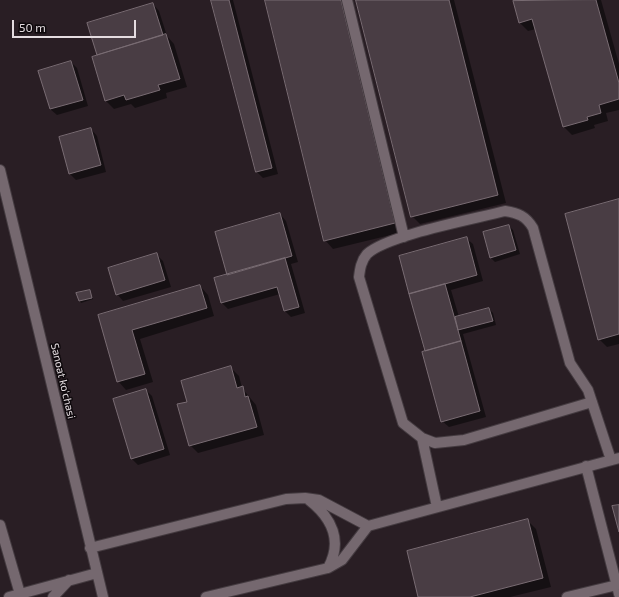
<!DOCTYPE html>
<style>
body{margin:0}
#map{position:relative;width:619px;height:597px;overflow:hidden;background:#291e24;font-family:"Exo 2",sans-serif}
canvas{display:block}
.scale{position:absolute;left:12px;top:20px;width:124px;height:18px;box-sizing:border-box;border:2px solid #e4dce0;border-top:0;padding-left:5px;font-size:12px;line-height:14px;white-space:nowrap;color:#e4dce0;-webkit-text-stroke:3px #0e090c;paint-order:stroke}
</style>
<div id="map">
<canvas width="619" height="597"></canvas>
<div class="scale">50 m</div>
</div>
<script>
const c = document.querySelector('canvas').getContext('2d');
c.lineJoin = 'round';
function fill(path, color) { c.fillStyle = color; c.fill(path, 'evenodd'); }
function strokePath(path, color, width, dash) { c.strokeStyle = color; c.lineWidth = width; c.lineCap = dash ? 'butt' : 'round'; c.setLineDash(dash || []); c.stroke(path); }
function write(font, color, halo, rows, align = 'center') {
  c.font = font + ' "Exo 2",sans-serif'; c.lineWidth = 3; c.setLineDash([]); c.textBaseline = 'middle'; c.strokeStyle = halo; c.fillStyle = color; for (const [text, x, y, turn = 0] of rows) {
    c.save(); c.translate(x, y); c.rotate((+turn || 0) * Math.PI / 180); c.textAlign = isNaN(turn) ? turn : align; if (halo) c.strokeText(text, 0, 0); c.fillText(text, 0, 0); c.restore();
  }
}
const shadow = new Path2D(`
 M212,0h21l45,174 -15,4 -6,-6z
 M266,0h80l57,232 -70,17 -8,-9z
 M357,0h97l52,203 -86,21 -8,-8z
 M519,0h82l18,64v46l-13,3 2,8 -14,4 1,3 -23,7 -8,-8 -28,-98 -8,2 -8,-8 -6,-22z
 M153,4l6,7 8,25 7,8 13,43 -21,6 1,5 -32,10 -4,-4 -17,5 -8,-8 -13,-44 6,-1 -1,-2z
 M71,62l6,6 11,38 -31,9 -7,-6z
 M91,129l6,7 9,36 -30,8 -6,-6z
 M619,200v144l-12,3 -8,-8z
 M280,214l6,7 12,41 -7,2 14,49 -14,4 -6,-6 -5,-17 -52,15 -6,-6 -7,-24 14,-4z
 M509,226l4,4 7,24 -25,8 -5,-5z
 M466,238l7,6 10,37 -32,9 8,27 30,-8 4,4 3,12 -33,9 23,83 -37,10 -7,-6 -42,-165z
 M157,255l6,6 8,26 -48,14 -6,-7z
 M200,286l8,9 6,21 -74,23 13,43 -27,8 -8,-9 -19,-65z
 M89,291l4,8 -12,4 -1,-2z
 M231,368l8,8 3,12 14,17 8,30 -66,18 -8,-8z
 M146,390l6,6 18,59 -32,10 -6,-6z
 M528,521l8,8 15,58 -41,10h-91z`);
const building = new Path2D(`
 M211,0h18l43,168 -16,4z
 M265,0h76l54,223 -71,18z
 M356,0h93l49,195 -87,22z
 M596,0l23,83v16l-20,6 2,8 -14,4 1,3 -25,7 -31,-108 -13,4 -6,-22z
 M153,3l10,32 -66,20 -10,-32z
 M166,34l14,45 -22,6 2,5 -34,10 -2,-5 -19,6 -13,-44z
 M71,61l12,39 -33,9 -12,-38z
 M91,128l10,37 -32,9 -10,-37z
 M619,199v135l-21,6 -33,-126z
 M280,213l12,43 -65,19 -12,-43z
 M509,225l7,25 -26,8 -7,-26z
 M467,237l10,38 -68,19 -10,-38z
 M157,253l8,27 -49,15 -8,-27z
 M285,258l14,49 -15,4 -7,-24 -56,16 -7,-25z
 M445,284l16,57 -36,10 -16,-57z
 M200,285l7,23 -75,22 13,44 -28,8 -19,-67z
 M90,290l2,8 -13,3 -3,-8z
 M489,308l4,13 -35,9 -3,-13z
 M461,341l19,70 -39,11 -19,-70z
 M231,366l6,22 6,-2 2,11 3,-1 9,31 -68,19 -12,-42 10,-2 -6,-21z
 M146,389l18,60 -33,10 -18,-60z
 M619,505v27l-7,-26z
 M528,519l15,59 -73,19h-52l-11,-46z`);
const minor = new Path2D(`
 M347,0l57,237
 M0,170l103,427
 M422,438l13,5 29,-3 128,-38
 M586,466l33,128
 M309,500c23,18 34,41 19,68
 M437,507l-15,-69 -19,-15 -44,-146c1,-8 2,-16 8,-23 20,-19 108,-35 138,-43 13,2 21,5 28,17l37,135 18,27 23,70
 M0,525l20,69
 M90,548l196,-49 19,-1 14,2 49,26
 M9,597l88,-24
 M53,597l16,-17
 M206,597l122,-29 14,-8 26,-34 251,-68
 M567,597l50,-12`);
const streetNames = [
 ["Sanoat ko'chasi",63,381,77]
];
fill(shadow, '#0007');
fill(building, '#493d44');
strokePath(building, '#796c73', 1);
strokePath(minor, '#443b40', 12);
strokePath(minor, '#75686f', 10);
write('11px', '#e4dce0', '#0e090c', streetNames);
</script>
